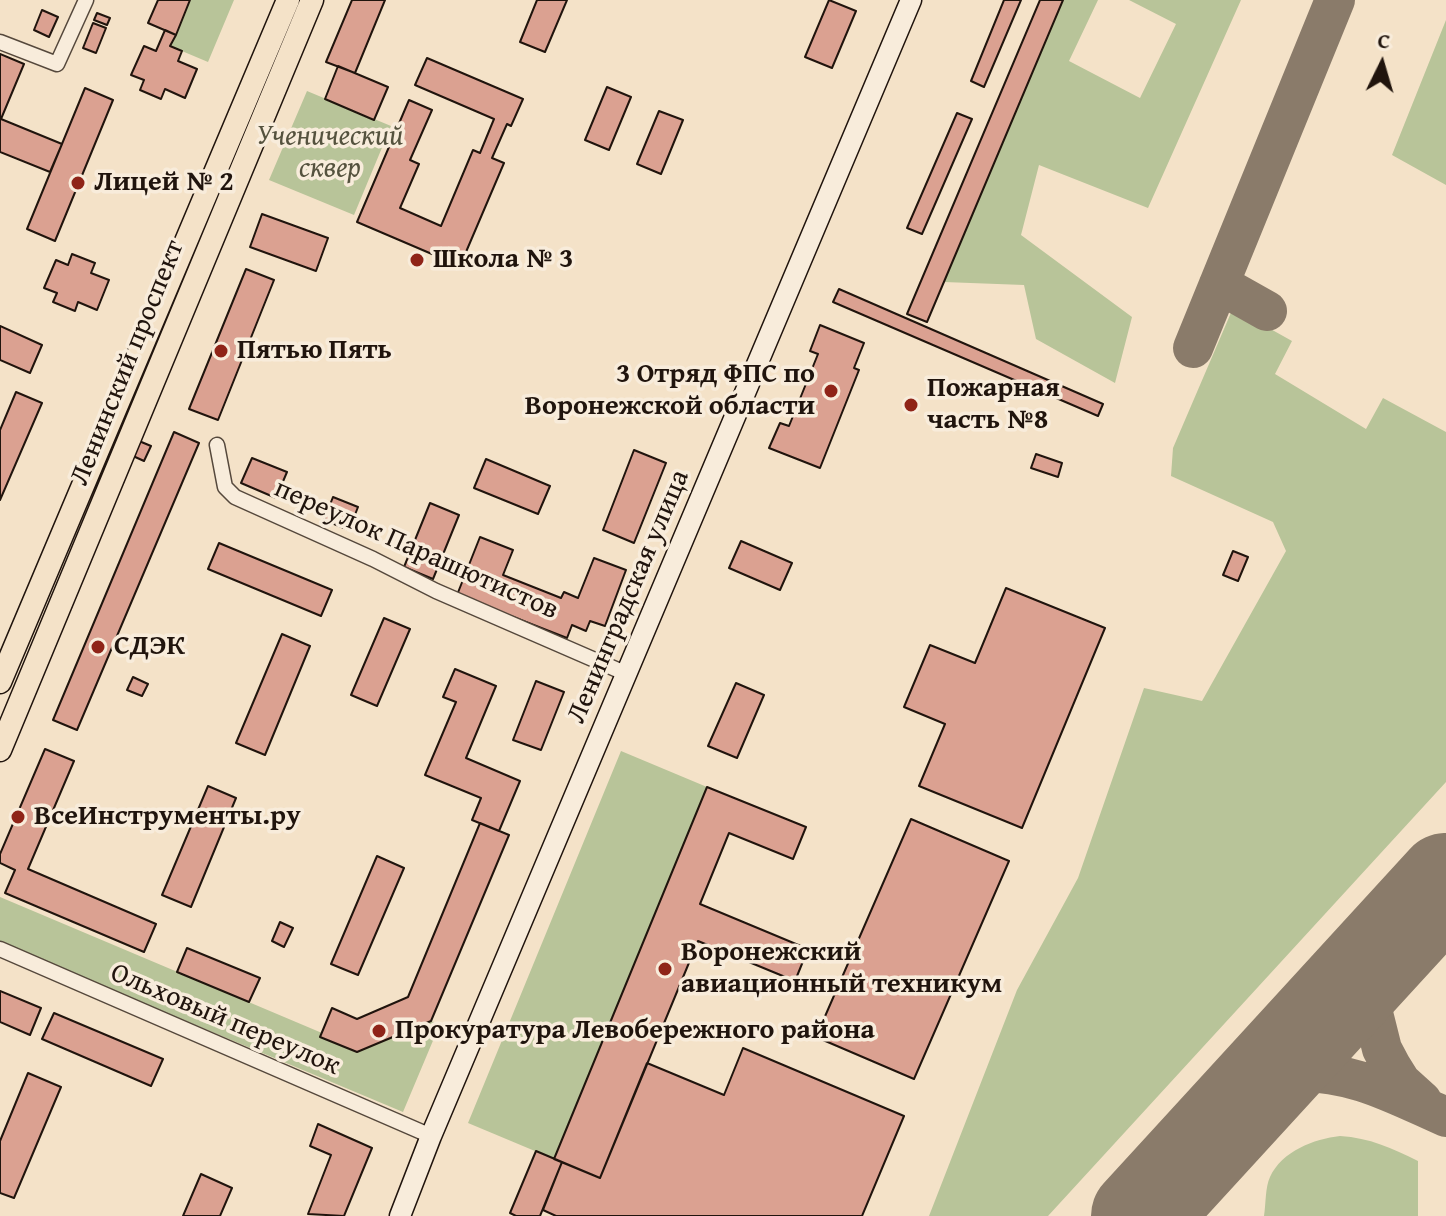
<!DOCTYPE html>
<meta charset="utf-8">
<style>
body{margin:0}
#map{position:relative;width:1446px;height:1216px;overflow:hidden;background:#f4e2c8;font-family:"Gentium Book Plus",serif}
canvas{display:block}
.north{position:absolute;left:1342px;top:24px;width:80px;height:80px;-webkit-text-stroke:6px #f8ecdb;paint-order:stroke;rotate:5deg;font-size:22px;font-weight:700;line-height:32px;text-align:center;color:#20140d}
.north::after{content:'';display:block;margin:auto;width:28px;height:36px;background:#20140d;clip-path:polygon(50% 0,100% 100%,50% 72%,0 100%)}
</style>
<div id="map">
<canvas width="1446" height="1216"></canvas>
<div class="north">С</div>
</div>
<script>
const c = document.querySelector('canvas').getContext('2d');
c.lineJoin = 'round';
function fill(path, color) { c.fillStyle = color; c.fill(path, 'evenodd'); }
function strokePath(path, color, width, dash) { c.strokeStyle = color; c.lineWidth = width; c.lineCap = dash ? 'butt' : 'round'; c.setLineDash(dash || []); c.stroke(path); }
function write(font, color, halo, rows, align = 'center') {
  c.font = font + ' "Gentium Book Plus",serif'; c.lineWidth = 7; c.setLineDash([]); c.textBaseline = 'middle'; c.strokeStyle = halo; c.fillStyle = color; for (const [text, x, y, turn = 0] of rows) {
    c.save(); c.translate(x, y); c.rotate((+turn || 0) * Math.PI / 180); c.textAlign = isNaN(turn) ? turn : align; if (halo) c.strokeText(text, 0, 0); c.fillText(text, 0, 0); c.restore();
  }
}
const green = new Path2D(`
 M190,0h44l-26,62 -38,-16z
 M1063,0h35l-29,61 71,37 36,-74 -47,-24h112l-93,208 -109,-43 -18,70 111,82 -17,66 -79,-44 -12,-54 -80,-3z
 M1446,20v165l-54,-30z
 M307,91l84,35 -37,89 -85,-35z
 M1233,308l59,33 -17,33 91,55 17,-31 63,34v350l-398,434h-119l88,-226 61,-112 66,-190 58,13 84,-150 -13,-29 -102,-46 2,-28z
 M621,751l86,36 -153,372 -86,-36z
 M0,897l322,136 109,-12 9,3 -37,88 -403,-169z
 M1340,1136c30,2 52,12 78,25v55h-154c2,-12 1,-28 6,-39 12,-26 44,-38 70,-41z`);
const taxiway = new Path2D(`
 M1219,284l48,27
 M1193,348l142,-348
 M1406,926l-34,83 10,40 9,17 10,16 21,19
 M1236,1112l43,-25 15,-15c58,-2 100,22 152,45`);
const runway = new Path2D(`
 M1140,1216l306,-334`);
const building = new Path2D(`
 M158,0h32l-14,35 -28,-12z
 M352,0h33l-30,73 -29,-11z
 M537,0h30l-22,52 -25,-10z
 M829,0l27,11 -24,57 -27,-11z
 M1004,0h17l-37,87 -13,-6z
 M1040,0h23l-136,322 -20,-8z
 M42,10l16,7 -9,20 -15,-7z
 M97,13l13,5 -3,7 -13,-5z
 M93,23l13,5 -10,25 -13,-5z
 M165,30l11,5 -6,11 12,5 -4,10 19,8 -12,29 -20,-9 -4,10 -21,-9 4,-10 -13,-5 13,-29 12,5z
 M0,54l24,10 -23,55 61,25 -12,28 -50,-20z
 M427,58l96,41 -12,27 -4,-2 -15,34 12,5 -44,103 -103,-44 52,-122 23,10 -22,50 9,4 -19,44 41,18 32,-76 7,3 14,-34 -79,-34z
 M338,66l50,21 -14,33 -49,-21z
 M607,87l24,10 -22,53 -24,-10z
 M85,88l28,12 -58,141 -28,-12z
 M659,111l24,9 -22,54 -24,-10z
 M957,113l15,6 -50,115 -15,-6z
 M262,214l66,24 -12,33 -66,-24z
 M72,254l23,9 -4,10 18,7 -12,30 -19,-8 -3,9 -22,-9 4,-9 -13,-5 12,-28 12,5z
 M246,269l28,11 -56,140 -29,-11z
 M839,289l264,115 -5,12 -265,-114z
 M820,325l44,18 -10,25 5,2 -39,98 -51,-20 11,-25 9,3 29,-72 -8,-3z
 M0,326l42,19 -12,28 -30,-13z
 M16,392l26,11 -42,97v-70z
 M174,432l25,11 -122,287 -24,-10z
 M139,441l12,5 -7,15 -11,-5z
 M634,450l32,13 -32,80 -31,-13z
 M1036,454l26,9 -4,14 -27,-9z
 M252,458l35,14 -11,26 -35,-15z
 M486,459l64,27 -12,28 -64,-26z
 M333,497l25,10 -9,23 -25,-10z
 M430,503l29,12 -26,64 -29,-12z
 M480,537l33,13 -10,25 58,23 3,-6 14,6 16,-40 32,12 -21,56 -15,-5 -4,10 -14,-6 -5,13 -110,-43z
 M741,541l51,22 -12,27 -51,-22z
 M219,543l113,47 -11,26 -113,-47z
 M1233,551l15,6 -10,24 -15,-6z
 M1006,588l99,40 -83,200 -103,-42 26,-62 -41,-17 26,-62 45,18z
 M384,618l26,11 -33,77 -26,-11z
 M282,634l28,12 -45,109 -29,-12z
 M455,669l41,17 -30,72 54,23 -21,50 -27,-11 9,-22 -56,-23 31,-73 -13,-5z
 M133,677l15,7 -6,12 -15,-6z
 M536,681l28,11 -23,58 -28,-10z
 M736,683l28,12 -27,63 -29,-12z
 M45,749l29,12 -46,108 128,55 -12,28 -139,-59 10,-23 -15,-7v-9z
 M208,786l28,12 -45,109 -29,-12z
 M707,787l99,40 -13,32 -64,-26 -29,71 108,45 -13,32 -97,-40 -98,237 -46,-19z
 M911,819l98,42 -95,218 -98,-42z
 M480,823l29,12 -78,186 -74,31 -37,-15 12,-29 25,11 51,-22z
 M377,856l27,12 -46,107 -27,-11z
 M280,922l13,6 -9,19 -12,-6z
 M187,948l73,30 -11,24 -72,-30z
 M0,991l41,17 -11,27 -30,-13z
 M54,1013l109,46 -12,27 -109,-47z
 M743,1048l161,68 -42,100h-306l-13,-6 19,-48 38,16 47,-115 77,32z
 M28,1073l33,14 -47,111 -14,-5v-52z
 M318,1124l54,24 -28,68 -36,-2 23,-59 -21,-9z
 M536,1151l26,11 -22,54h-24l-6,-3z
 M201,1174l31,14 -12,28h-37z`);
const minor = new Path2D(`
 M0,42l57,22 29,-64
 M217,445l8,42 10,10 138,62 63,32 191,83
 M0,949l431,187`);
const secondary = new Path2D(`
 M400,1216l31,-80 480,-1136`);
const primary = new Path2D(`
 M0,682l288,-682
 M0,750l312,-750`);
const markers = [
 [78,183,8,"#8f2418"],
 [417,260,8,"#8f2418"],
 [221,351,8,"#8f2418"],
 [831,391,8,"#8f2418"],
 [911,405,8,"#8f2418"],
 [98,647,8,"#8f2418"],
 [18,817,8,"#8f2418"],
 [665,969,8,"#8f2418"],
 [379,1031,8,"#8f2418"]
];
const parkNames = [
 ["Ученический",330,137],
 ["сквер",330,169]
];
const poiNames = [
 ["Лицей № 2",94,183],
 ["Школа № 3",433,260],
 ["Пятью Пять",237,351],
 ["3 Отряд ФПС по",815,375,"right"],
 ["Воронежской области",815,407,"right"],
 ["Пожарная",927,389],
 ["часть №8",927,421],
 ["СДЭК",114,647],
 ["ВсеИнструменты.ру",34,817],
 ["Воронежский",681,953],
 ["авиационный техникум",681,985],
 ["Прокуратура Левобережного района",395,1031]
];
const streetNames = [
 ["Ленинский проспект",128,363,-68],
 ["переулок Парашютистов",416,550,24],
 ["Ленинградская улица",629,597,-67],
 ["Ольховый переулок",225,1020,23]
];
fill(green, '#b8c499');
strokePath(taxiway, '#8a7b6a', 40);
strokePath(runway, '#8a7b6a', 98);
fill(building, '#dba191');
strokePath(building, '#20140d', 2);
strokePath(minor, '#55483c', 17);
strokePath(secondary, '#20140d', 23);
strokePath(primary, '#20140d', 25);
strokePath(minor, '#f8ecdb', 14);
strokePath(secondary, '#f8ecdb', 20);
strokePath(primary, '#f4e2c8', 22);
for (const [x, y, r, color] of markers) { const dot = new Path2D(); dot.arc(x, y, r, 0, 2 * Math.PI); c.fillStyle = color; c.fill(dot); strokePath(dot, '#f8ecdb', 3); }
write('italic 28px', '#55523e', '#f8ecdb', parkNames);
write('bold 28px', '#20140d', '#f8ecdb', poiNames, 'left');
write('28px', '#20140d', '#f8ecdb', streetNames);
</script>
